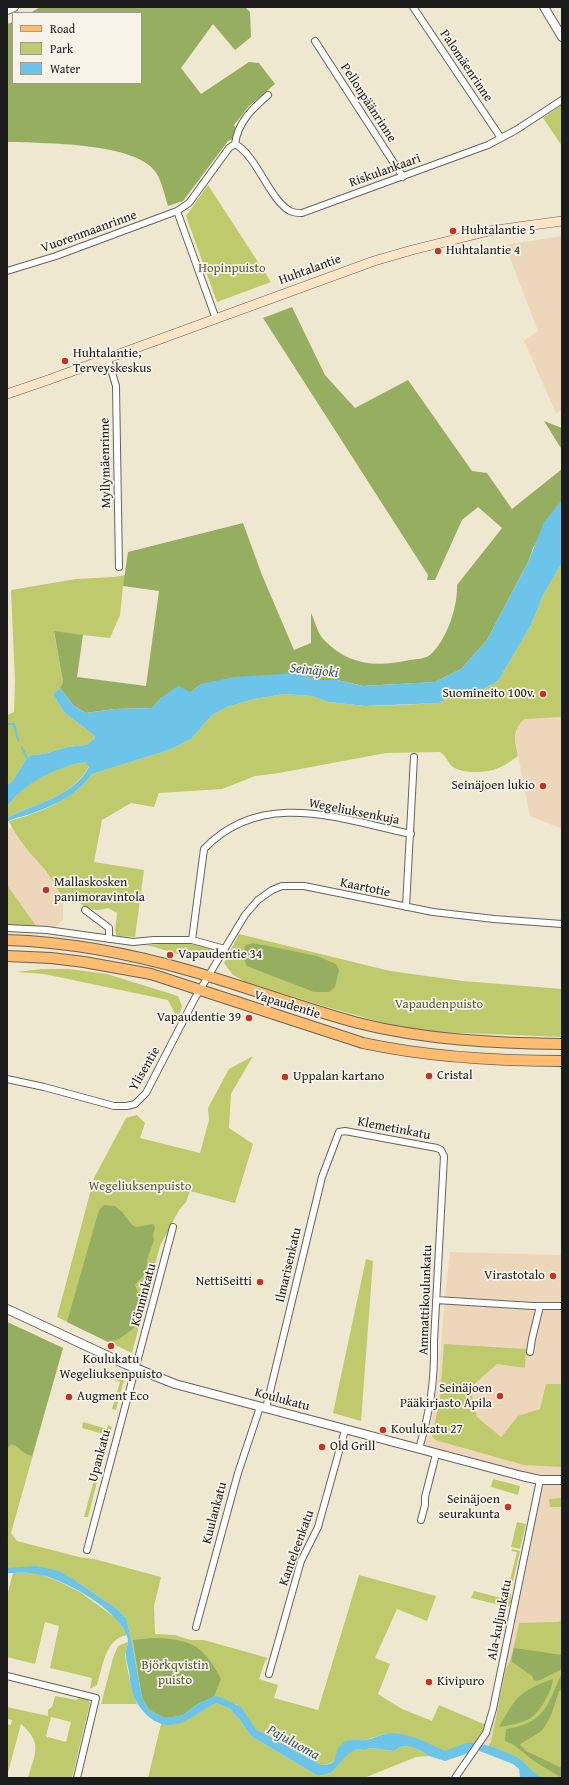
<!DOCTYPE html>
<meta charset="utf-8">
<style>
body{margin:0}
#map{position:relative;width:569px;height:1785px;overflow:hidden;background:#efe8d0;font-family:"Gentium Book Plus",serif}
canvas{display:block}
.frame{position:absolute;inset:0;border:8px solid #1c1c1c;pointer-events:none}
.legend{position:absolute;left:12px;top:12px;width:130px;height:72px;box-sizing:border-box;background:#f7f3e8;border:1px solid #9f9d96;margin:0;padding:5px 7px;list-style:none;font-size:12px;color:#1c1c1c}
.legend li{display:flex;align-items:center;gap:8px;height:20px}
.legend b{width:20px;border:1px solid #9f9d96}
</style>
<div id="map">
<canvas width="569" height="1785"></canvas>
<div class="frame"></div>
<ul class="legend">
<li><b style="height:5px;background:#fdbc70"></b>Road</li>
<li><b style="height:11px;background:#beca6c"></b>Park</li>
<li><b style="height:11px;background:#6cc4e9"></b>Water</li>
</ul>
</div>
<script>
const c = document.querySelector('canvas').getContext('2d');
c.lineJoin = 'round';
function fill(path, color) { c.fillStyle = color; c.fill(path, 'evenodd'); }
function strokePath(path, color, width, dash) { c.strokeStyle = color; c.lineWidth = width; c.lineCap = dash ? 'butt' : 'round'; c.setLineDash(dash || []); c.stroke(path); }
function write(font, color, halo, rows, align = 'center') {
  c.font = font + ' "Gentium Book Plus",serif'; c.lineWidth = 3.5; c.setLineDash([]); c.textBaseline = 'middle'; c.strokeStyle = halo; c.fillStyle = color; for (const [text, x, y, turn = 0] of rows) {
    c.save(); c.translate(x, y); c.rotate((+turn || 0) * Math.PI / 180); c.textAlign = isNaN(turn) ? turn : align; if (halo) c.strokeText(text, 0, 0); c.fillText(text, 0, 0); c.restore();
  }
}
const built = new Path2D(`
 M562,236v174l-6,3 -32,-72 14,-10 -33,-86z
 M562,717v112l-32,-13 -16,-82 4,-9 6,-7z
 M12,827l5,10 30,36 16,25v22l-8,7 -5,2 -13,-2 -30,-42v-55z
 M450,1252l112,3v523h-19l-55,-31 -7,-3 5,-11 56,-258 -22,-3 -95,-25 7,-28 7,-45 6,-79z`);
const green = new Path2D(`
 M562,105v41l-19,-28z
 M208,185l63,97 -54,20 -31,-86z
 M562,563v154l-38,2c-13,14 -9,20 -6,37 -7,5 -14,10 -22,13 -11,4 -35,5 -44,-3 -5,-5 -6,-10 -12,-14l-54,1 -107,20 -24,3 -33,13 -63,4 -5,14 -23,-4 -29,17 -8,42 50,8 -9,67 -18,-1 -2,-5 2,-18 -9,-5c-19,6 -26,-3 -40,-15l-5,5c-6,-9 -11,-18 -17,-27 -14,-16 -29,-31 -37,-50 30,-8 65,-21 83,-47l77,-24 22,-11 21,-24 15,-8 27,-8 30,-5 28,2 17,6 36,4 35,-1 39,-2 9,-6 28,-4 22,-12 33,-56 12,-30z
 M126,575l-3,11 -3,29 -10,23 -56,-6 9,50 -3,6 -7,6 11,18 31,24 -1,3 -8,6 -19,2 -23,7 -13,1 -6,6 -13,21 -5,3v-70l7,-3 1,-31 -4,-91 65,-11 38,-2z
 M86,762l3,4c-16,31 -54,37 -82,52v-12c4,-4 7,-8 11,-12 18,-18 44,-28 68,-32z
 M7,885l30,42 -30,-2z
 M239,934l151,37 73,10 99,8v48l-127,-5 -44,-7 -71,-20 -74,-23 -13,-7 -9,-12z
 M176,943l15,1 19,4 2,2 -2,5 -7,5 -8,-1 -48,-14z
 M42,969h27l38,5 71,22 4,10 -4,14 -10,-20 -124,-26 -28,-2z
 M253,1056l-22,38 -2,34 24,16 -18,59 -45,-12 -4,11 -7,8 -19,36 -28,107 -75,-36 37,-139 32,-60 11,-3 8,8 -5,15 60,15 9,-33 -1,-12 21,-39z
 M366,1259l7,2 -12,160 -28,-8z
 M7,1322l56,26 -52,185 6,8 62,16 15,2 67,18 -7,29 1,28 20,1 15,5h14l64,18 -3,3 -6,18 19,6 -4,13 44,12 41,-135 77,21 -9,25 -30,-12 -22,49 15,6 -12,30 24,15 30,12 7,-16 47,20 -8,18c-16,-2 -20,5 -33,9l-60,-18 -20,6 -17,1c-7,11 -12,24 -27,24l-65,-36 -16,-22 -4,-3 -94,-6 -10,-55 -6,-25 -9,-9 -41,-28 -69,-13z
 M444,1344l82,5 -1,19 -28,-4 -27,24 7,29 24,20 17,-21 22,-7 6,-25h16v83l-38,-2 -89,-25 -3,-4 8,-37z
 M106,1369l14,6 4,5 -8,30 -4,-1 8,-27 -17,-6z
 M83,1422l24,7 1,-4 4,2 -2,9 -28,-8z
 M103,1446l3,1 -18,70h-4z
 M493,1479l27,7 -2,9 -27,-8z
 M562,1498v9h-12l-1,-8z
 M517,1522l9,2 -6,25 -9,-2z
 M512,1549l8,2 -8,35 -8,-3 1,-4 5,1 7,-28 -6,-1z
 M13,1573h24l23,9 20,10 37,27 10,16c-22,4 -24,31 -30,50l-7,4 2,-11 -42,-10 9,-42 -14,-4 -10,42 -28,-7v-61z
 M474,1591l31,8 3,-7 3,1c0,5 1,10 -3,14l-37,-9z
 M562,1620v158h-19l-6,-2 -12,-13 -37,-16 3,-5 15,-73 5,-10 8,-36 39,-1z
 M128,1642l-3,14 7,36 5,12h-36l12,-46 5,-12z
 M55,1696l22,4 2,-4 8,3 3,4 -18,75h-44c7,-25 15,-35 -7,-54l-14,52v-52l4,1 1,-5 -5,-1v-12l41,9v-6l4,-3zM51,1717l20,5 -5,20 -18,-5v1l-2,-2z
 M217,1703l13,6 9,10 12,17 67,40 13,-3 18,-21 8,-3 7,1 7,-2 23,3 6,-4 9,-1 13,5 7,5 -13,1 -52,21h-216l13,-54c24,2 36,-13 56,-21z`);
const forest = new Path2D(`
 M40,7h205l5,5 1,25 -16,13 -22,-26 -32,44 20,26 48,-32 10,1 16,21 -26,22 -15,19 6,10 -12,6 -45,60 -15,5c-3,-10 -6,-23 -11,-32 -18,-32 -116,-31 -150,-32v-118l6,-2v61h128v-70h-111z
 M292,307l33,68 30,33 53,-28 64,91 15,2 25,36 50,-40v31l-29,48 -4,12 -42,80 -26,29 -26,13 -72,4 -26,-6h-20l-20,-7 -96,11 -10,8 -29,5 -10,11 -37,1 -29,4 -12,-7 -14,-18 3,-6 -9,-51 29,4 -6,42 69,9 13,-95 -36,-5 5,-34 115,-29 19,52 32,75 17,-7v-30c4,8 7,21 13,27 25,26 53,27 86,20 6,-1 15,-1 20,-5 17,-15 28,-49 27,-70l45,-57 -24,-21 -16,13 -27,60h-8l1,-5 -165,-257z
 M544,421l18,7v22z
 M253,943l64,13 19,8 3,6 -4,17 -6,5h-15l-67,-26c-4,-8 -6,-13 -1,-21z
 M104,1205l11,1 7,6 10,13 4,2 17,-3 2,3 -2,8 1,5 -7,20 1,10 -13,15 6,15v15l-8,14 -14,10 -11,3 -41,-20 32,-112z
 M7,1322l56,26 -31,108c-11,-2 -12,-10 -21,-12l-4,4z
 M152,1638c38,1 51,6 69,41l-7,17 -18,9 -13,10 -9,2h-11l-14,-7 -7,-12 -9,-58z
 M514,1648l48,7v14l-22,11 -6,1 -2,-5 -21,-15z
 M562,1673v16l-3,2c-4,12 -8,28 -16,38 -5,6 -17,10 -23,16l6,6 36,17v10l-28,-17 -20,-16 -9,-4 1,-12c40,-6 41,-24 56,-56z
 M553,1679c-1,7 -3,12 -6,18 -12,24 -23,26 -48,30 18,-31 19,-35 54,-48z`);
const water = new Path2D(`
 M562,500v63l-19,32 -12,30 -33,56 -22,12 -28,4 -9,6 -74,3 -36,-4 -17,-6 -28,-2 -30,5 -27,8 -15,8 -21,24 -22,11 -77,24c-13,19 -34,30 -56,38 -9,4 -21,5 -29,10v-4c28,-15 66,-21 82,-51l-3,-5c-24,4 -50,15 -68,32 -4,4 -7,8 -11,12v-21l5,-3 13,-21 6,-6 13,-1 23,-7 19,-2 8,-6 1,-3 -31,-24 -11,-18 7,-6 14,18 12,7 29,-4 37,-1 10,-11 16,-11 13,6 10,-8 33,-7 63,-4 20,7h20l26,6 52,-3 20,-1 26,-13 26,-29 42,-80 15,-38z
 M36,1566l23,5 17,10 41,28 9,9 6,25 10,55 7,12 14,7h11l9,-2 13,-10 18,-9 6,1 21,10 15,22 65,36c21,0 10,-12 21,-21 6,-6 16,-3 23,-4 8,-1 14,-5 21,-6 21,-3 41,9 59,17 8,-2 14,-7 23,-8 12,-2 43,10 53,17 8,6 12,14 22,18h-23l-1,-9 -6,-5 -36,-14 -32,11 -16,-5 -7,-5 -13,-5 -9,1 -6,4 -23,-3 -7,2 -7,-1 -8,4 -18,20 -13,3 -67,-40 -12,-17 -9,-10 -13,-6c-16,6 -30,22 -49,22 -17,-1 -31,-18 -36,-33 -2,-7 -2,-14 -3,-21 -1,-5 -3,-10 -3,-15 -1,-8 4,-12 1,-20 -9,-27 -63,-57 -90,-62 -9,-2 -21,-1 -30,-1v-5z`);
const stream = new Path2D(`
 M7,724h7l4,16
 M22,748l7,13`);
const minor = new Path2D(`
 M413,7l88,131
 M315,41l88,136
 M235,144c22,12 34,55 55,67 4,2 8,2 12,2l186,-68 28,-15 46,-30
 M7,271l49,-15 121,-45
 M216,319l-39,-108 12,-8 40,-55 6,-4c3,-22 17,-35 33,-49
 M108,359l8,27 3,181
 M406,907l8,-150
 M85,910l24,18v11
 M7,928l40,2 86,12 21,-2h38l33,9
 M192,940l12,-91c58,-61 136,-30 207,-15
 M7,1079l37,8 70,19h13l8,-2 11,-11 49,-95 50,-83 13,-15 14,-10 10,-4h22l129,26 61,7 68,5
 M436,1300l97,6h29
 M530,1352l2,-13 8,-33
 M266,1408l56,-231 17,-45 6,-1 92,17 4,2 3,6 -10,185c1,40 -4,70 -15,108
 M421,1520l4,-15v-8l11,-43
 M87,1550l86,-323
 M196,1627l42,-154 22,-66
 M269,1674l32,-113 17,-34 27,-97
 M7,1676l89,22 -19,80
 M455,1778l31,-45 7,-24 47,-229`);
const tertiary = new Path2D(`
 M544,7l18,30
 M7,10l7,-3
 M7,1309l118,55 50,20 347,92 18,4h22`);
const secondary = new Path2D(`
 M7,394l41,-14 326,-119 38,-11 77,-19 73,-10`);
const primary = new Path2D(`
 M7,940c62,2 125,14 184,31 56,16 111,37 167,52 67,17 136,20 204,21
 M7,956l44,2 33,4 67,12 212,69c65,14 133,18 199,18`);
const markers = [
 [453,231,4,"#c8321e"],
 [438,251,4,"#c8321e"],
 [65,361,4,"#c8321e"],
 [543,694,4,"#c8321e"],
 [543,786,4,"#c8321e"],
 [46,890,4,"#c8321e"],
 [170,955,4,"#c8321e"],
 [249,1018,4,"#c8321e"],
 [429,1076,4,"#c8321e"],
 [285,1077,4,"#c8321e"],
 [553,1276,4,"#c8321e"],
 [260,1282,4,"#c8321e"],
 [111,1346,4,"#c8321e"],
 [500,1396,4,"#c8321e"],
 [69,1397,4,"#c8321e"],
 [383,1430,4,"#c8321e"],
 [322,1447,4,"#c8321e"],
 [508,1507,4,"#c8321e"],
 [429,1682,4,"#c8321e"]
];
const streetNames = [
 ["Palomäenrinne",466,66,56],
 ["Pellonpäänrinne",368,103,57],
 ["Riskulankaari",385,171,-20],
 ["Vuorenmaanrinne",89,232,-20],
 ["Huhtalantie",310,270,-20],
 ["Myllymäenrinne",106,463,-91],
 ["Wegeliuksenkuja",354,812,11],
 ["Kaartotie",365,888,12],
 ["Vapaudentie",287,1005,17],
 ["Ylisentie",145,1069,-60],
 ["Klemetinkatu",394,1129,11],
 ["Ilmarisenkatu",289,1265,-77],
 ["Könninkatu",144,1295,-75],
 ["Ammattikoulunkatu",426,1300,-88],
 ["Koulukatu",282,1400,15],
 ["Upankatu",100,1456,-75],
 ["Kuulankatu",215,1513,-75],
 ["Kanteleenkatu",297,1548,-70],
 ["Ala-kuljunkatu",500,1620,-79]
];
const poiNames = [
 ["Huhtalantie 5",461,231],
 ["Huhtalantie 4",446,251],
 ["Huhtalantie,",73,354],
 ["Terveyskeskus",73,369],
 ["Suomineito 100v.",535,694,"right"],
 ["Seinäjoen lukio",535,786,"right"],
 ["Mallaskosken",54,883],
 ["panimoravintola",54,898],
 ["Vapaudentie 34",178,955],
 ["Vapaudentie 39",241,1018,"right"],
 ["Cristal",437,1076],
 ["Uppalan kartano",293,1077],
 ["Virastotalo",545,1276,"right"],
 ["NettiSeitti",252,1282,"right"],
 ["Koulukatu",111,1360,"center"],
 ["Wegeliuksenpuisto",111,1375,"center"],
 ["Seinäjoen",492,1389,"right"],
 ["Pääkirjasto Apila",492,1404,"right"],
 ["Augment Eco",77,1397],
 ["Koulukatu 27",391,1430],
 ["Old Grill",330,1447],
 ["Seinäjoen",500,1500,"right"],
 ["seurakunta",500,1515,"right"],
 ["Kivipuro",437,1682]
];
const parkNames = [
 ["Hopinpuisto",232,269],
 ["Vapaudenpuisto",439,1005],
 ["Wegeliuksenpuisto",140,1187],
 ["Björkqvistin",175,1666],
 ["puisto",175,1681]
];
const waterNames = [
 ["Seinäjoki",314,671,6],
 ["Pajuluoma",293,1743,29]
];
fill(built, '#edd7bb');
fill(green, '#beca6c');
fill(forest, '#96ae60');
fill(water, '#6cc4e9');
strokePath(stream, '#6cc4e9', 2);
strokePath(minor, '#66635b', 8);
strokePath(tertiary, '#66635b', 10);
strokePath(secondary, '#66635b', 10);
strokePath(primary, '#66635b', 12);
strokePath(minor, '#fff', 6);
strokePath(tertiary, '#fff', 8);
strokePath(secondary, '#fee4c6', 9);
strokePath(primary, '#fdbc70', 10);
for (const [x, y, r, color] of markers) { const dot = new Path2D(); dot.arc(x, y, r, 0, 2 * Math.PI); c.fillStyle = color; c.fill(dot); strokePath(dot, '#f7f3e8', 1.5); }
write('13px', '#1c1c1c', '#f7f3e8', streetNames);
write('13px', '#1c1c1c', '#f7f3e8', poiNames, 'left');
write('13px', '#555938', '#f7f3e8', parkNames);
write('italic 14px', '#385764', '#f7f3e8', waterNames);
</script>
